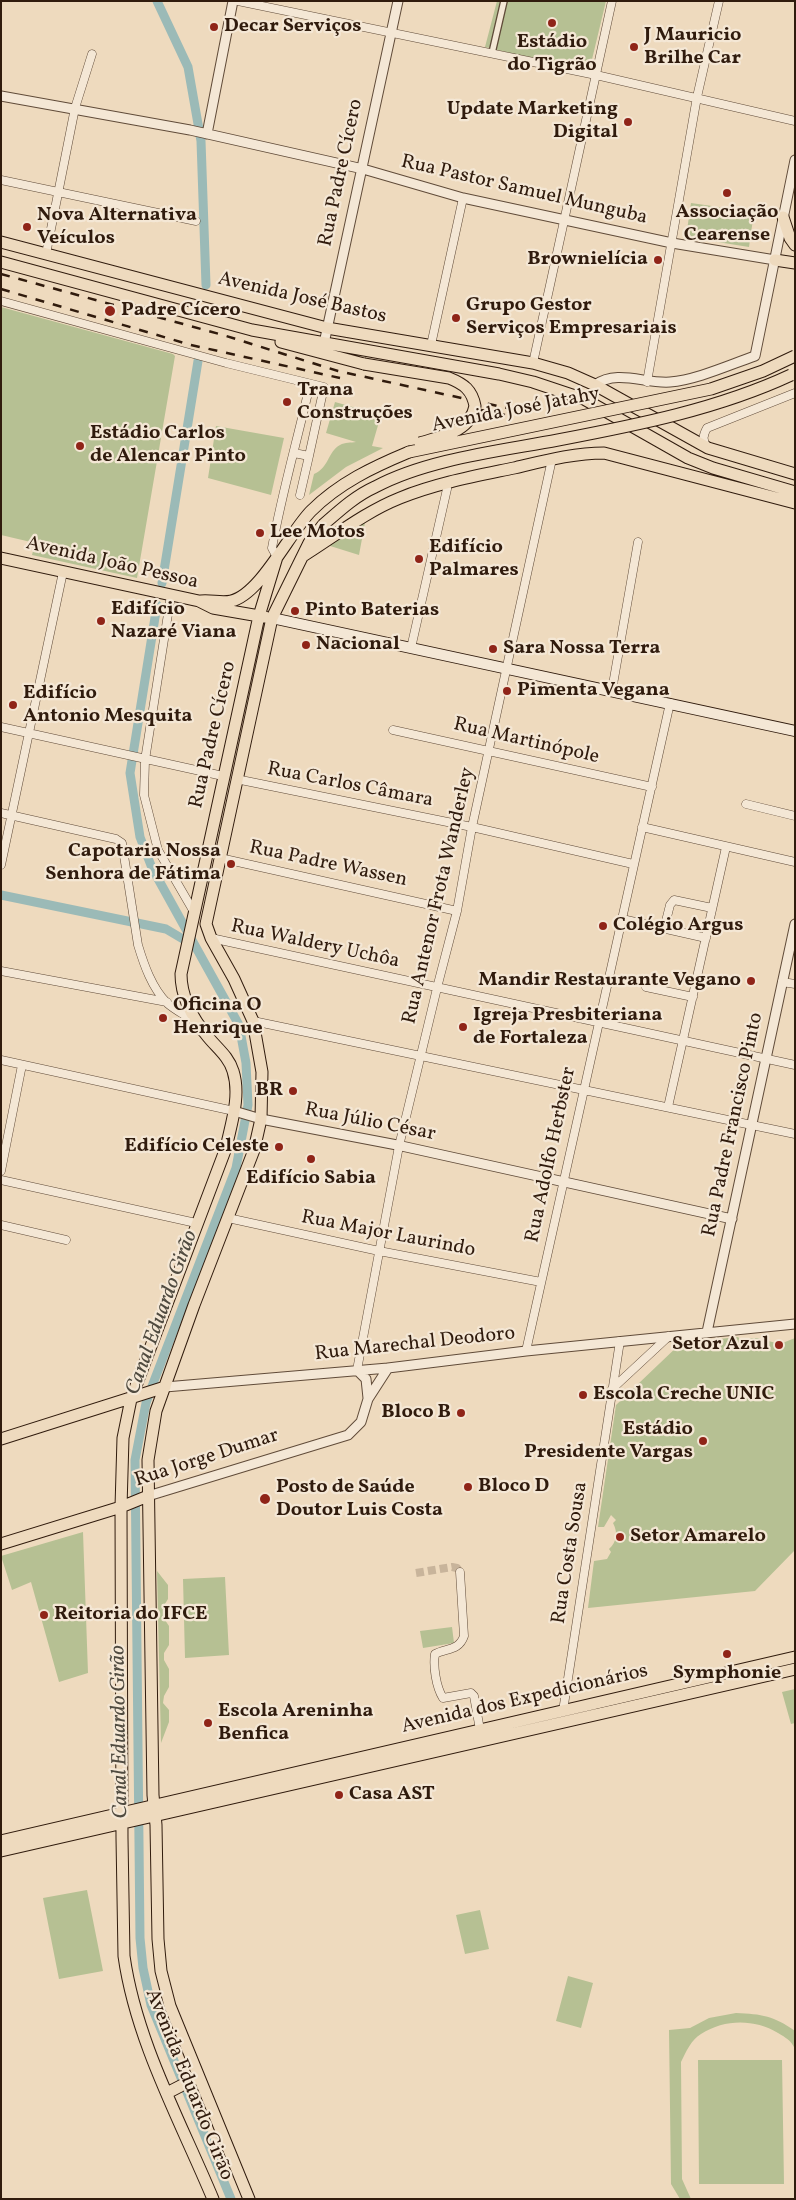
<!DOCTYPE html>
<meta charset="utf-8">
<style>
body{margin:0}
#map{position:relative;width:796px;height:2200px;overflow:hidden;background:#eedabe;font-family:Vollkorn,serif}
canvas{display:block}
.frame{position:absolute;inset:0;border:2px solid #301b0d;pointer-events:none}
</style>
<div id="map">
<canvas width="796" height="2200"></canvas>
<div class="frame"></div>
</div>
<script>
const c = document.querySelector('canvas').getContext('2d');
c.lineJoin = 'round';
function fill(path, color) { c.fillStyle = color; c.fill(path, 'evenodd'); }
function strokePath(path, color, width, dash) { c.strokeStyle = color; c.lineWidth = width; c.lineCap = dash ? 'butt' : 'round'; c.setLineDash(dash || []); c.stroke(path); }
function write(font, color, halo, rows, align = 'center') {
  c.font = font + ' Vollkorn,serif'; c.lineWidth = 4.5; c.setLineDash([]); c.textBaseline = 'middle'; c.strokeStyle = halo; c.fillStyle = color; for (const [text, x, y, turn = 0] of rows) {
    c.save(); c.translate(x, y); c.rotate((+turn || 0) * Math.PI / 180); c.textAlign = isNaN(turn) ? turn : align; if (halo) c.strokeText(text, 0, 0); c.fillText(text, 0, 0); c.restore();
  }
}
const green = new Path2D(`
 M497,1h109l-17,71 -104,-25z
 M691,203l63,9 -5,35 -63,-10z
 M1,307l172,47 2,2 -38,222 -105,-23 3,-12 -34,-8z
 M335,402l46,13 -9,31 11,2 -37,19 -37,28 5,-21c15,-6 14,-23 26,-29 5,-3 11,-2 16,-3l-30,-9z
 M216,426l68,12 -13,57 -63,-17z
 M366,517l-7,38 -32,-10z
 M738,1337l2,2 17,-1 23,6 15,-6v212l-40,41 -167,17 6,-47 13,-2 4,-7 -2,-3c8,-7 9,-17 4,-26l3,-3 -5,-5 -7,12h-6l18,-122 65,-62z
 M83,1532l5,141 -29,9 -28,-100 -19,8 -11,-34z
 M157,1571l11,14v14l-5,8v10l6,9v19l-5,8v7l5,9v18l-5,9 -1,7 6,7v12l-8,21z
 M225,1577l4,78 -44,3 -2,-79z
 M452,1627l2,16 -31,5 -3,-17z
 M795,1689v34l-4,1 -9,-32z
 M87,1890l16,81 -44,8 -16,-81z
 M480,1910l9,39 -24,5 -9,-39z
 M568,1976l25,7 -12,45 -25,-7z
 M736,2013c26,1 38,3 59,18v18c-4,-9 -9,-11 -17,-16 -24,-14 -53,-14 -77,1 -10,6 -15,18 -20,28l1,117 9,20h-11l-9,-15 -2,-154 21,-2 19,-10z
 M698,2060h84l2,124h-85z`);
const canal = new Path2D(`
 M157,1l31,66 13,74 5,144
 M162,583l36,-222
 M157,605l-27,168 10,64 12,31 87,157 7,38 2,42 -12,63 -82,213 -8,22 -11,57 5,478 3,30 8,37 80,194
 M1,895l165,34 27,16`);
const minorTunnel = new Path2D(`
 M416,1573l36,-6 5,1 3,4`);
const pedestrian = new Path2D(`
 M492,53l12,-52`);
const minor = new Path2D(`
 M238,1l358,74 199,46
 M1,180l195,41
 M46,254l29,-146 17,-54
 M1,301l225,62 98,24 -15,69 -15,-3
 M431,345l32,-147
 M533,363l79,-362
 M647,382l50,-285 22,-96
 M707,447c-5,-7 -4,-12 0,-19l88,-35
 M300,495l9,-39
 M277,557l-5,-9c10,-56 26,-110 38,-164
 M171,595l-26,165 -1,35 14,55 36,62
 M411,648l36,-159
 M612,690l26,-148
 M1,727l222,49
 M393,730l259,57
 M236,779l236,48 161,37
 M746,804l49,12
 M1,813l115,26 6,4 16,102c6,20 14,43 29,58 8,7 18,12 27,18
 M642,827l153,35
 M220,858l237,53
 M1,865l62,-293
 M622,919l84,19
 M664,929l6,-24 4,-5 38,8
 M211,938l584,127
 M1,971l166,31
 M782,982l13,2
 M646,987l47,10
 M253,1021l542,113
 M1,1060l233,51
 M668,1107l58,-260
 M1,1171l21,-106
 M1,1180l195,43
 M228,1218l151,33 162,31
 M1,1225l65,15
 M526,1351l144,-648
 M357,1370l42,-224 39,-162 19,-73 15,-84 80,-368
 M612,1389l57,-53
 M460,1572l4,64c-5,15 -18,12 -29,18 -2,12 1,33 8,44l28,-5 3,3 6,34
 M563,1711l57,-370`);
const tertiary = new Path2D(`
 M1,96l189,34 173,39 100,29 209,45 103,17
 M207,134l26,-133
 M323,348l75,-347
 M595,385c22,-16 50,-1 75,-3 26,-2 59,-17 85,-26l40,-196
 M234,1111l27,8 136,26 335,74
 M707,1332l88,-408
 M357,1370l9,9 2,19
 M165,1387l223,-19 138,-17 269,-27
 M148,1496l200,-61 13,-13 7,-23 20,-31`);
const secondary = new Path2D(`
 M272,618l523,113`);
const primary = new Path2D(`
 M783,217l7,21 5,7
 M1,242l326,86 206,35 35,10 27,12 113,63 87,26
 M775,260l20,3
 M1,262l251,68 247,44 34,8 51,17 104,59 25,10 82,24
 M281,342l83,22
 M303,556c32,-20 62,-44 97,-58 37,-15 76,-22 114,-30 30,-7 60,-15 90,-15l191,50
 M1,558l198,43 14,7 52,9
 M201,601c10,-1 21,2 30,0 29,-6 59,-69 80,-90 28,-28 62,-44 98,-59
 M1,1439l164,-52
 M1,1544l120,-37 27,-11
 M1,1841l794,-184
 M1,1851l794,-182
 M167,2093l31,-16
 M213,2199c-33,-79 -77,-158 -89,-243l-2,-118 -1,-331 2,-69 8,-39 95,-251c5,-24 15,-52 7,-77 -4,-14 -16,-23 -25,-34 -15,-18 -27,-39 -27,-63l78,-358 18,-59
 M249,2199l-79,-193 -9,-35 -3,-32 -2,-114 -3,-30 -5,-335 8,-49 38,-106 60,-155 7,-31 1,-47 -9,-51 -19,-42 -23,-41 -5,-14 66,-306 37,-75 14,-18`);
const rail = new Path2D(`
 M1,274l222,61 115,36 169,37
 M1,289l190,56 149,33
 M481,410l24,5`);
const primaryBridge = new Path2D(`
 M364,364l85,14c15,6 23,12 26,28 -5,26 -33,30 -55,37
 M409,452l302,-63 52,-18 32,-15
 M323,525c16,-14 32,-29 52,-38 52,-28 125,-36 183,-47 79,-15 160,-31 233,-65`);
const markers = [
 [552,23,5,"#8f2418"],
 [214,27,5,"#8f2418"],
 [634,47,5,"#8f2418"],
 [628,122,5,"#8f2418"],
 [727,193,5,"#8f2418"],
 [27,227,5,"#8f2418"],
 [658,260,5,"#8f2418"],
 [110,311,6,"#8f2418"],
 [456,318,5,"#8f2418"],
 [287,402,5,"#8f2418"],
 [80,446,5,"#8f2418"],
 [260,533,5,"#8f2418"],
 [419,559,5,"#8f2418"],
 [295,611,5,"#8f2418"],
 [101,621,5,"#8f2418"],
 [306,645,5,"#8f2418"],
 [493,649,5,"#8f2418"],
 [507,691,5,"#8f2418"],
 [13,705,5,"#8f2418"],
 [231,864,5,"#8f2418"],
 [603,926,5,"#8f2418"],
 [751,981,5,"#8f2418"],
 [163,1018,5,"#8f2418"],
 [463,1027,5,"#8f2418"],
 [293,1091,5,"#8f2418"],
 [279,1147,5,"#8f2418"],
 [311,1159,5,"#8f2418"],
 [779,1345,5,"#8f2418"],
 [583,1395,5,"#8f2418"],
 [461,1413,5,"#8f2418"],
 [703,1441,5,"#8f2418"],
 [468,1487,5,"#8f2418"],
 [265,1499,6,"#8f2418"],
 [620,1537,5,"#8f2418"],
 [44,1615,5,"#8f2418"],
 [727,1654,5,"#8f2418"],
 [208,1723,5,"#8f2418"],
 [339,1795,5,"#8f2418"]
];
const poiNames = [
 ["Decar Serviços",224,27],
 ["J Mauricio",644,36],
 ["Brilhe Car",644,59],
 ["Estádio",552,43,"center"],
 ["do Tigrão",552,66,"center"],
 ["Update Marketing",618,110,"right"],
 ["Digital",618,133,"right"],
 ["Associação",727,213,"center"],
 ["Cearense",727,236,"center"],
 ["Nova Alternativa",37,216],
 ["Veículos",37,239],
 ["Brownielícia",648,260,"right"],
 ["Grupo Gestor",466,306],
 ["Serviços Empresariais",466,329],
 ["Padre Cícero",121,311],
 ["Trana",297,391],
 ["Construções",297,414],
 ["Estádio Carlos",90,434],
 ["de Alencar Pinto",90,457],
 ["Lee Motos",270,533],
 ["Edifício",429,548],
 ["Palmares",429,571],
 ["Edifício",111,610],
 ["Nazaré Viana",111,633],
 ["Pinto Baterias",305,611],
 ["Nacional",316,645],
 ["Sara Nossa Terra",503,649],
 ["Pimenta Vegana",517,691],
 ["Edifício",23,694],
 ["Antonio Mesquita",23,717],
 ["Capotaria Nossa",221,852,"right"],
 ["Senhora de Fátima",221,875,"right"],
 ["Colégio Argus",613,926],
 ["Mandir Restaurante Vegano",741,981,"right"],
 ["Oficina O",173,1006],
 ["Henrique",173,1029],
 ["Igreja Presbiteriana",473,1016],
 ["de Fortaleza",473,1039],
 ["BR",283,1091,"right"],
 ["Edifício Celeste",269,1147,"right"],
 ["Edifício Sabia",311,1179,"center"],
 ["Setor Azul",769,1345,"right"],
 ["Escola Creche UNIC",593,1395],
 ["Bloco B",451,1413,"right"],
 ["Estádio",693,1430,"right"],
 ["Presidente Vargas",693,1453,"right"],
 ["Bloco D",478,1487],
 ["Posto de Saúde",276,1488],
 ["Doutor Luis Costa",276,1511],
 ["Setor Amarelo",630,1537],
 ["Reitoria do IFCE",54,1615],
 ["Symphonie",727,1674,"center"],
 ["Escola Areninha",218,1712],
 ["Benfica",218,1735],
 ["Casa AST",349,1795]
];
const streetNames = [
 ["Rua Padre Cícero",342,173,-78],
 ["Rua Pastor Samuel Munguba",524,191,13],
 ["Avenida José Bastos",302,299,13],
 ["Avenida José Jatahy",516,411,-11],
 ["Avenida João Pessoa",112,564,13],
 ["Rua Padre Cícero",214,735,-77],
 ["Rua Martinópole",526,742,13],
 ["Rua Carlos Câmara",350,786,11],
 ["Rua Padre Wassen",328,865,12],
 ["Rua Antenor Frota Wanderley",440,896,-77],
 ["Rua Waldery Uchôa",315,945,12],
 ["Rua Júlio César",370,1123,11],
 ["Rua Padre Francisco Pinto",734,1125,-78],
 ["Rua Adolfo Herbster",552,1155,-78],
 ["Rua Major Laurindo",388,1235,11],
 ["Rua Marechal Deodoro",415,1345,-6],
 ["Rua Jorge Dumar",207,1459,-18],
 ["Rua Costa Sousa",571,1553,-81],
 ["Avenida dos Expedicionários",525,1700,-13],
 ["Avenida Eduardo Girão",188,2085,68]
];
const waterNames = [
 ["Canal Eduardo Girão",163,1313,-70],
 ["Canal Eduardo Girão",121,1732,-91]
];
fill(green, '#b6c093');
strokePath(canal, '#9bbab7', 9);
strokePath(minorTunnel, '#c8b49b', 8, [8, 4]);
strokePath(pedestrian, '#604b39', 8);
strokePath(minor, '#604b39', 9);
strokePath(tertiary, '#604b39', 11);
strokePath(secondary, '#301b0d', 12);
strokePath(primary, '#301b0d', 13);
strokePath(pedestrian, '#f4e7d5', 5.5);
strokePath(minor, '#f4e7d5', 8);
strokePath(tertiary, '#f4e7d5', 9);
strokePath(secondary, '#f4e7d5', 10);
strokePath(primary, '#eedabe', 11);
strokePath(rail, '#301b0d', 2.5, [9, 9]);
strokePath(primaryBridge, '#301b0d', 13, []);
strokePath(primaryBridge, '#eedabe', 11);
for (const [x, y, r, color] of markers) { const dot = new Path2D(); dot.arc(x, y, r, 0, 2 * Math.PI); c.fillStyle = color; c.fill(dot); strokePath(dot, '#f4e7d5', 2); }
write('bold 20px', '#301b0d', '#f4e7d5', poiNames, 'left');
write('20px', '#301b0d', '#f4e7d5', streetNames);
write('italic 21px', '#504b40', '#f4e7d5', waterNames);
</script>
